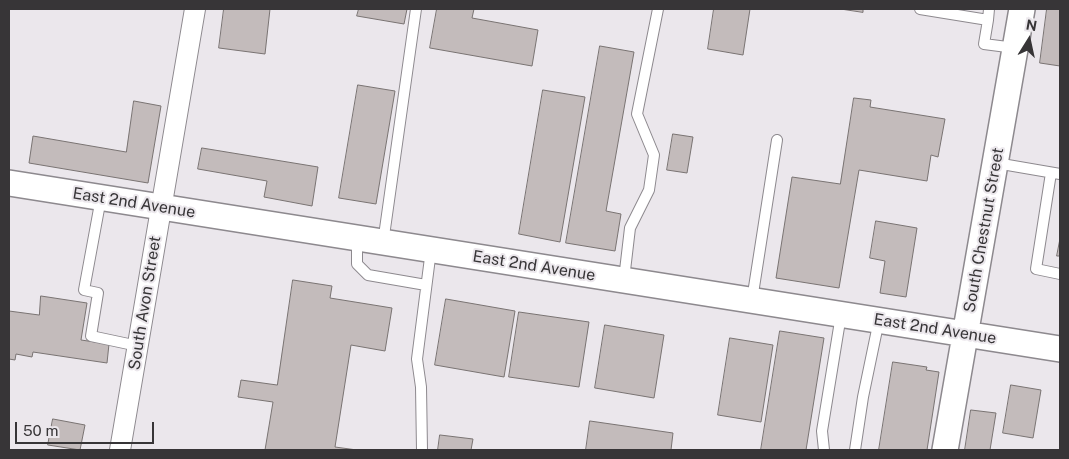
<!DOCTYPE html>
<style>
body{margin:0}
#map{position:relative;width:1069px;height:459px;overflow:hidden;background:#ebe7ec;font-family:"Public Sans",sans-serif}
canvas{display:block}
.frame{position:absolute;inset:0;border:10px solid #373537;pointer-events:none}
.north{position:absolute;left:1004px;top:15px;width:50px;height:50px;-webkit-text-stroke:4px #ebe7ec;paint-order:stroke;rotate:10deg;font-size:14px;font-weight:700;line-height:20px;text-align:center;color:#373537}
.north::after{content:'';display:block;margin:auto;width:18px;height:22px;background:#373537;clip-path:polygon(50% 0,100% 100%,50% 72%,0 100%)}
.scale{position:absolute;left:15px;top:422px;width:139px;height:22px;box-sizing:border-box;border:2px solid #373537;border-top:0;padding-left:6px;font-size:15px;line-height:18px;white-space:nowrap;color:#373537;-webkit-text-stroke:4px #ebe7ec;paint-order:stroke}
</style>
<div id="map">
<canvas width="1069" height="459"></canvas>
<div class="frame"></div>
<div class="north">N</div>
<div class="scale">50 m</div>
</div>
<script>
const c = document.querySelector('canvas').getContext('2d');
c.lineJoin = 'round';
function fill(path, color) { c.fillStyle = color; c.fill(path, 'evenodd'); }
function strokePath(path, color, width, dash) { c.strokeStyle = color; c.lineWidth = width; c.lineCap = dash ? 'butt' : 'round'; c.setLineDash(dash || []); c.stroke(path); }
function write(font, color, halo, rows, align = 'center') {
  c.font = font + ' "Public Sans",sans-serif'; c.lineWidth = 4; c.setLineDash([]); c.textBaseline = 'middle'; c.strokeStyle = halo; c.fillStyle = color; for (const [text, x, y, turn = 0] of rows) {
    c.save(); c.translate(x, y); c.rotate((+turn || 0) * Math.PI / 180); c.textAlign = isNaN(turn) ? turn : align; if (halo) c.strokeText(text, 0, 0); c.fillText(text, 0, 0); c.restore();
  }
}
const building = new Path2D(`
 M224,9h46l-5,45 -46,-6z
 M359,9h48l-3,15 -47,-8z
 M437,9h37l-2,9 66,12 -6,36 -102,-18z
 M714,9h36l-7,46 -35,-6z
 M841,9h22v3z
 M1047,9h13v57l-20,-3z
 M600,46l34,6 -28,159 15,3 -6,37 -49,-8z
 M358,85l37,6 -19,113 -37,-6z
 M543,90l42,7 -25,145 -41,-8z
 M854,98l17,2 -1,7 75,12 -7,38 -7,-2 -4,26 -68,-11 -20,118 -63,-10 16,-101 48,7z
 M134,101l27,5 -13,77 -119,-20 4,-27 93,16z
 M673,134l20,3 -6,36 -20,-3z
 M202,148l116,19 -6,39 -48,-9 3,-16 -69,-12z
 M876,221l41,7 -11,69 -26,-4 5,-32 -15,-3z
 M1060,239v17h-3z
 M293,280l39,6 -2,12 62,10 -7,43 -34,-6 -16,102 22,3h-92l8,-48 -35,-5 3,-17 36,5z
 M41,296l46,7 -6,37 28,4 -2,19 -74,-11 -1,5 -16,-3 -1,6 -6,-1v-48l30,4z
 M446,299l69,12 -11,66 -69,-12z
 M519,312l70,10 -10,65 -70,-10z
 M605,325l59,10 -10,63 -59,-10z
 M780,331l44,7 -18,112h-45z
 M730,338l43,7 -12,77 -43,-7z
 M893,362l34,5 -1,3 13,2 -12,78h-48z
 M1011,385l30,5 -8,48 -30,-5z
 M971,410l25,3 -6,37h-25z
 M53,419l32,6 -5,25 -32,-5z
 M590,421l83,12 -2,17h-85z
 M440,435l33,4 -2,11h-33z`);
const service = new Path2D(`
 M920,9l68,11 1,-11
 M988,20l-4,24 31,4
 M996,163l64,11
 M1051,173l-15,96 24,5
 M101,198l-17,92 14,3 -7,43 47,10
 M357,238v26l11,11 58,10
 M383,243l33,-234
 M624,279l6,-51 19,-38 5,-35 -17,-41 21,-105
 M752,300l25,-160
 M422,450l-1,-63 -4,-28 14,-109
 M824,450l-2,-19 19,-116
 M855,450l8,-53 16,-77`);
const minor = new Path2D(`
 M120,450l75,-441`);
const tertiary = new Path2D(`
 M9,183l1051,166
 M945,450l77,-441`);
const streetNames = [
 ["East 2nd Avenue",134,203,9],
 ["South Chestnut Street",984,230,-80],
 ["East 2nd Avenue",534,266,9],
 ["South Avon Street",145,303,-81],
 ["East 2nd Avenue",935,329,9]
];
fill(building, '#c3bbbb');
strokePath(building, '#797372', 1);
strokePath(service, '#8d898e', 12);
strokePath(minor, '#8d898e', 22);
strokePath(tertiary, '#8d898e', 28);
strokePath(service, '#fff', 10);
strokePath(minor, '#fff', 20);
strokePath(tertiary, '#fff', 25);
write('16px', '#373537', '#ebe7ec', streetNames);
</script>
